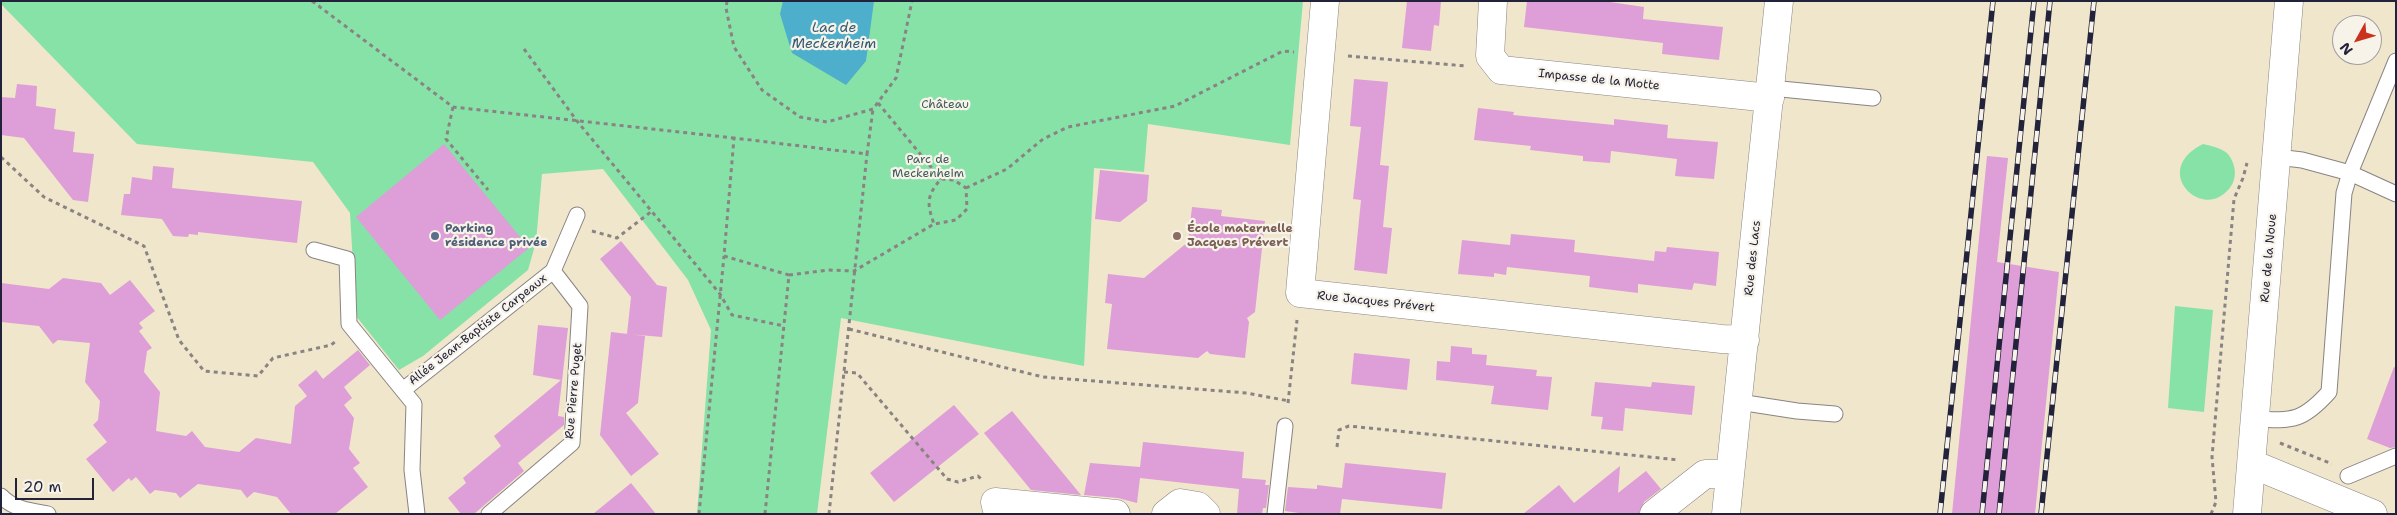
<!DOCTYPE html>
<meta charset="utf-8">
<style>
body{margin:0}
#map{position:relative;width:2397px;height:515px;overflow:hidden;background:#f0e6cb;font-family:"Shantell Sans",sans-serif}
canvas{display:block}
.frame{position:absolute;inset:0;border:2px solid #22223b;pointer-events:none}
.north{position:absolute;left:2332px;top:15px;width:50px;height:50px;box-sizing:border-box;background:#f7f3e8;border:1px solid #a29fa3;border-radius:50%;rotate:231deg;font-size:14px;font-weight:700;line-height:20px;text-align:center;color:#22223b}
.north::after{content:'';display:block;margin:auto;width:18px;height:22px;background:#c8321e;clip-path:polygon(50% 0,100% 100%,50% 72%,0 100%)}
.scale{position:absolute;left:15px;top:478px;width:79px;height:22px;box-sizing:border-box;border:2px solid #22223b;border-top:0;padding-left:6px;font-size:15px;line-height:18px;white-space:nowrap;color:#22223b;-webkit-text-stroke:4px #f7f3e8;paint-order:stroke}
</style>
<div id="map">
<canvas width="2397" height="515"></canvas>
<div class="frame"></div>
<div class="north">N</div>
<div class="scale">20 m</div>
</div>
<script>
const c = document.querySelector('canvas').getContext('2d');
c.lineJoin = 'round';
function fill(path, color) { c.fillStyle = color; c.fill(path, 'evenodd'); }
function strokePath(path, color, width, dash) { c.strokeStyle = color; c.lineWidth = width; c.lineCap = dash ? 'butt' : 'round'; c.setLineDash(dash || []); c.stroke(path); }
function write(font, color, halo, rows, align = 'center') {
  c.font = font + ' "Shantell Sans",sans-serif'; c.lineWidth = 4.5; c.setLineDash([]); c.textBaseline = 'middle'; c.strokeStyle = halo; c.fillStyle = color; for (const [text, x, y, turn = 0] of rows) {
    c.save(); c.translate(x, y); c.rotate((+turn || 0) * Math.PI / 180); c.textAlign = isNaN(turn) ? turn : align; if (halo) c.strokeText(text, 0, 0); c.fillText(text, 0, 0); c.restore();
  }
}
const green = new Path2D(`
 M1,1h1302l-13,144 -142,-21 -4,48 -50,-4 -10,198 -243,-48 -24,196h-120l14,-184 -23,-50 -85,-111 -61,5 -6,68 -8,28 -105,86 -24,14 -43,-54 -6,-103 -37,-51 -176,-18 -136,-140z
 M2203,144c8,2 19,4 25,10 12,16 8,34 -9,43 -26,14 -64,-29 -16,-53z
 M2175,306l38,4 -9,102 -36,-4z`);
const water = new Path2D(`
 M783,1h91l-8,60 -20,24 -54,-32 -12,-39z`);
const building = new Path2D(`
 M1407,1h34l-2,25 -5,-1 -3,26 -29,-3z
 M1527,1h76l41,6 -1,12 80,8 -4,33 -57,-6 1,-11 -139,-16z
 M1354,79l34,3 -8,83 9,1 -6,61 9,1 -5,46 -33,-4 7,-70 -8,-1 8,-72 -11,-1z
 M17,84l20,2 -1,20 20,3 -2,20 21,3 -2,20 21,2 -6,48 -15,-2 -49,-62 -23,-3v-38l14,1z
 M1478,108l36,4 -1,3 101,10v-6l54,6 -1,13 51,4 -4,37 -39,-3 2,-17 -66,-8 -1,12 -27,-2v-5l-53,-6 1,-4 -57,-6z
 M444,144l85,104 -89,72 -84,-103z
 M1987,156l21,2 -11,104 62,10 -24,242h-83z
 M153,166l21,2 -2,20 130,13 -5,42 -99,-11v3l-9,-1 -1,3 -15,-1 -11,-17 -41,-4 3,-21h6l2,-17 20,3z
 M1100,170l49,5 -2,26 -27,21 -25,-3z
 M1192,207l30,3 -1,6 44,5 -10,91 -8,6 2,4 -4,36 -35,-4 -3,-3 -9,7 -91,-9 5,-45 -7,-1 3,-29 36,4 44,-36z
 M1511,234l64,6 -1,12 80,9 1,-10 11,1 1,-5 52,5 -3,34 -22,-3 -2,7 -54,-6v9l-49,-6 1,-11 -83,-9 -1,8 -12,-2v4l-36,-3 4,-34 48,5z
 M621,241l36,44 10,2 -5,50 -35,-3 4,-37 -31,-38z
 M63,278l38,5 9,12 20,-15 25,31 -16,12 4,5 -4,3 13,17 -5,3 -3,21 16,20 -4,39 30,5 6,-5 13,16 34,5 17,-14 35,6 4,-38 12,-10 -9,-11 18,-15 7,9 35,-29 12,15 -26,22 8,11 -8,7 10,13 -5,31 11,14 -7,5 15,19 -33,27h-44l-14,-17 -23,-5 -7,6 -6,-8 -43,-6 -18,14 -4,-5 -21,-3 -5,4 -14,-17 -5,4 -2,-3 -16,14 -27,-33 21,-17 -14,-17 5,-5 2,-19 -15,-19 5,-39 -32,-3 -5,4 -14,-18 -38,-4v-39l48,6z
 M538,325l30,3 -10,88 6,1v8l-46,38 6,8 -50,43h-13l-13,-16 18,-15 -3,-5 38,-32 -7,-10 67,-56 -28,-5z
 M611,332l34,4 -7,67 -12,10 33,41 -28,22 -31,-41z
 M1451,346l21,2v6l15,1 -1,10 51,5 -1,6 16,1 -4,33 -57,-6 3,-18 -58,-6 1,-19 13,1z
 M1354,353l56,6 -3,31 -56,-6z
 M2394,367l2,1v79l-6,1 -23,-9z
 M1595,382l56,5 1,-5 43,4 -3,29 -67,-7 -2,23 -22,-2 2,-12 -12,-1z
 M954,405l25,29 -85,68 -24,-29z
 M1012,411l69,84 -50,-5 -47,-57z
 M1143,442l101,10 -2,26 24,2 -1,5h4l-3,23h-3l-1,6h-25l2,-25 -99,-11 -3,25 -19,-5 -34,-3 6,-32 50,4z
 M1345,463l101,10 -4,36 -100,-10 -2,15h-34l-21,-3 3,-24 29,2v-4l25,3z
 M1620,466l-2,27 28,-22 15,18 -17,13 -5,12h-116l36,-29 15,18z
 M631,483l25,31h-63z`);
const path = new Path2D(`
 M312,1l141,106 281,31
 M727,1l-1,7 8,39 28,43 38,27 27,5 46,-13 23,-31 16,-77
 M524,49l53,72 143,173 12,21 52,11
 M1348,56l118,10
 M878,103l63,76
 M453,107l-7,32 42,51
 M1,157l43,40 100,49 35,94 25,31 54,5 15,-18 58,-13 5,-4
 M966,188l41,-19 36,-30 25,-12 107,-21 108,-55 11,1
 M592,231l25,7 35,-27
 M789,275l39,-5 26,1 80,-47 22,-4 11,-11 -1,-21 -12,-8 -13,-1c-15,17 -14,25 -7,45
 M849,329l194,48 204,16 42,8
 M844,372l13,1 90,106 11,3 20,-6 3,3
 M1288,403l9,-83
 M2280,443l52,21
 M1337,447l2,-17 10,-4 330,34
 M699,514l25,-258
 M765,514l24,-239 -65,-19 10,-118 133,16 6,-45
 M829,514l38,-360
 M2211,514l5,-12 -4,-45 22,-258 9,-21 4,-15`);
const lane = new Path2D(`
 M2396,61l-46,112 46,21
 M1771,88l102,10
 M314,250l33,9 2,65 65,80 -2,66 5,44
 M403,390l150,-119 24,-56
 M1739,402l58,9 38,3
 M2256,419c37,2 47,2 73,-27l15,-199 6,-20 -48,-13 -25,-3
 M2348,476l48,-20
 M1,496c12,13 30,15 47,18
 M489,514l83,-71 8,-137 -27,-35
 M1275,514l10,-88`);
const street = new Path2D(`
 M1325,1l-25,292 422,46 23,1
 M1493,1l-3,55 11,14 269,28
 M2252,464l121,50
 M998,514l-3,-12 121,12
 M1166,514l14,-11 18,3 8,8
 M1654,514l51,-40h25
 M1726,514l53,-513
 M2247,514l42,-513`);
const rail = new Path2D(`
 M1940,514l53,-513
 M1982,514l52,-513
 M1999,514l51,-513
 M2041,514l53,-513`);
const markers = [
 [435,236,5,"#5c6f8a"],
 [1177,236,5,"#8d6e63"]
];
const streetNames = [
 ["Impasse de la Motte",1599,80,6],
 ["Rue des Lacs",1753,258,-84],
 ["Rue de la Noue",2269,258,-85],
 ["Rue Jacques Prévert",1376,302,6],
 ["Allée Jean-Baptiste Carpeaux",478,330,-38],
 ["Rue Pierre Puget",574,391,-85]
];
const parkNames = [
 ["Château",945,105],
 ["Parc de",928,160],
 ["Meckenheim",928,174]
];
const serviceNames = [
 ["Parking",445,229],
 ["résidence privée",445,243]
];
const educationNames = [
 ["École maternelle",1187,229],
 ["Jacques Prévert",1187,243]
];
const waterNames = [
 ["Lac de",834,28],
 ["Meckenheim",834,44]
];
fill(green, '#87e2a8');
fill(water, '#4dafcc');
fill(building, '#de9ed7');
strokePath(lane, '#898483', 17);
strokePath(street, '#898483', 29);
strokePath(path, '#898483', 3, [4, 4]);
strokePath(lane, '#fff', 15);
strokePath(street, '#fff', 28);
strokePath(rail, '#22223b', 5.5);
strokePath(rail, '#f7f3e8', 4, [11]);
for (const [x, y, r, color] of markers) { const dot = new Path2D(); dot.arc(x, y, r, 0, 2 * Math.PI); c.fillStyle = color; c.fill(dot); strokePath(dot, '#f7f3e8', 2); }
write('12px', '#22223b', '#f7f3e8', streetNames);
write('12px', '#405c5c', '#f7f3e8', parkNames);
write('bold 12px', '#4e5e75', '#f7f3e8', serviceNames, 'left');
write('bold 12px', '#785e54', '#f7f3e8', educationNames, 'left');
write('italic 14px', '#335a75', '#f7f3e8', waterNames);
</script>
